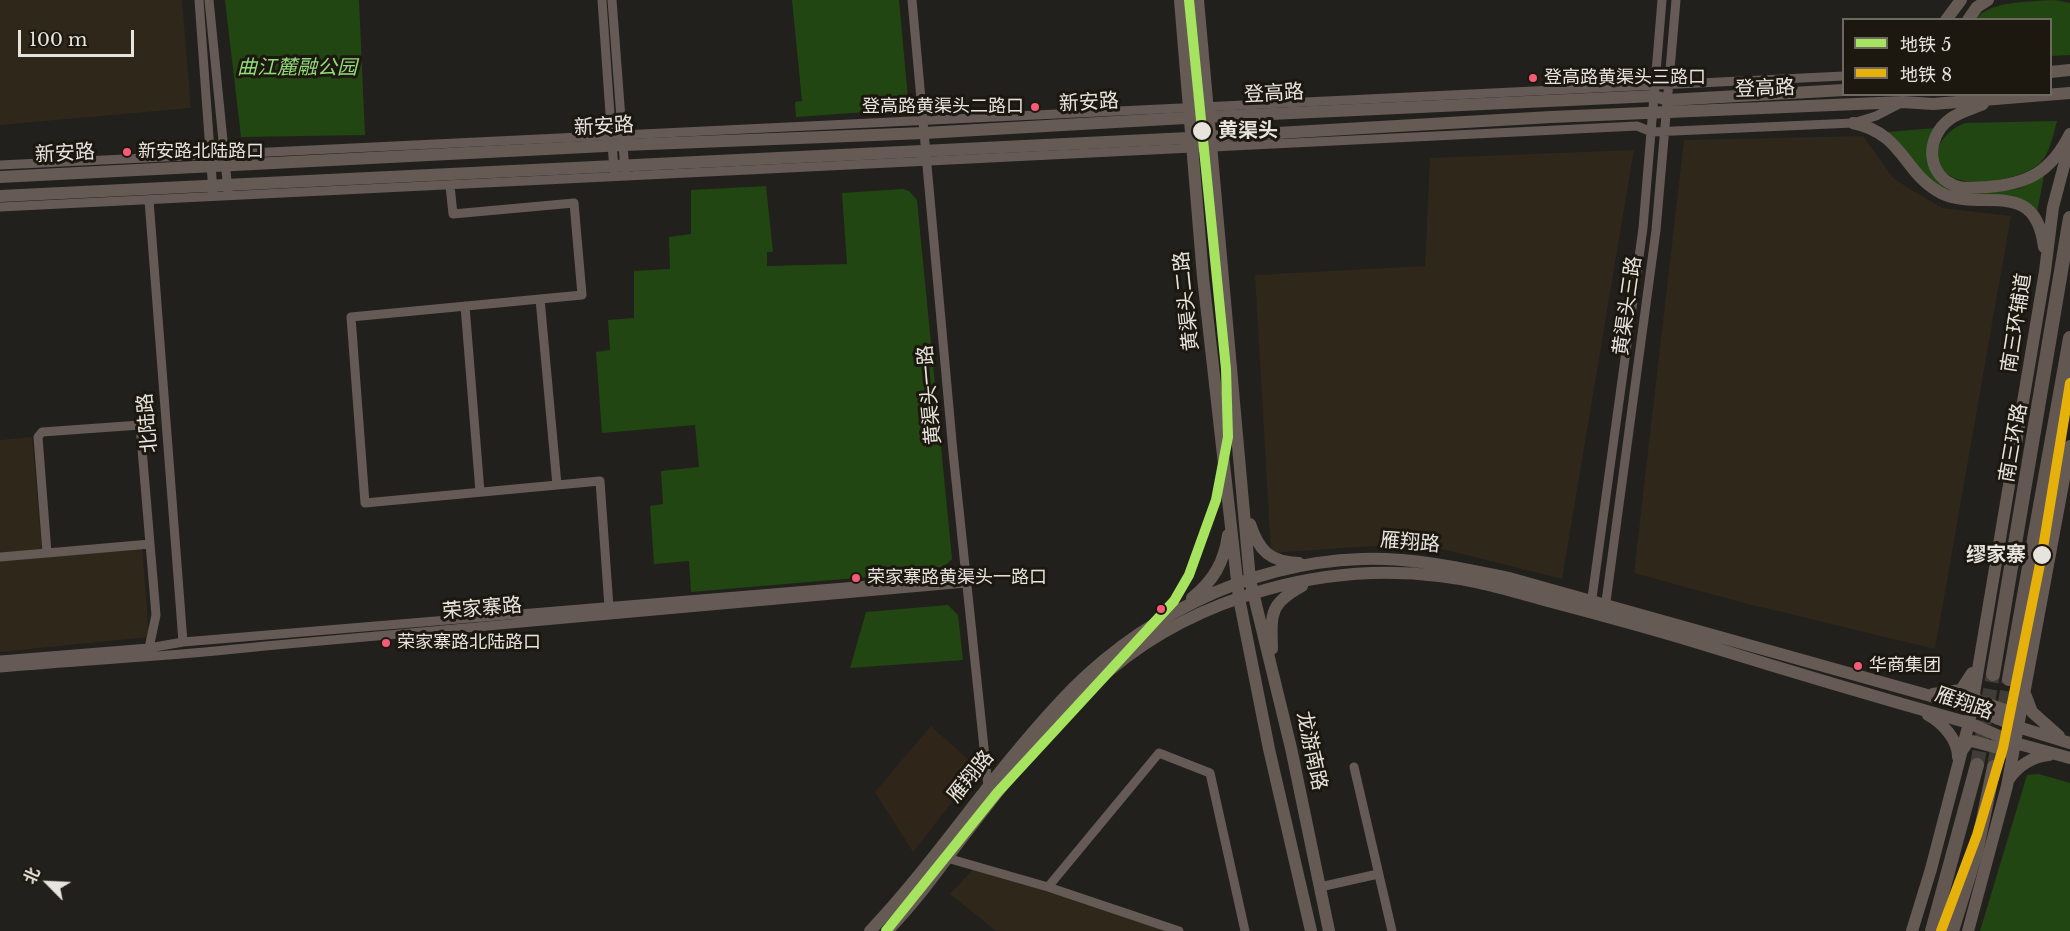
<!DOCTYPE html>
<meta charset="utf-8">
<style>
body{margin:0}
#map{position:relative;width:2070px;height:931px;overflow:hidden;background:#22201c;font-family:"Libre Baskerville","Noto Sans SC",serif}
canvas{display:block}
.legend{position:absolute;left:1842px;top:18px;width:210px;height:78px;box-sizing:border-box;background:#1c180f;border:2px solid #6d6961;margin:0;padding:8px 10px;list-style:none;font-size:18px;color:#e7e3dd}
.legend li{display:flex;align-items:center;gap:12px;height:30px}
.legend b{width:30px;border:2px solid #6d6961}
.north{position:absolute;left:18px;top:853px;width:60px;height:60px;-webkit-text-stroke:4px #1c180f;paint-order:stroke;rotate:294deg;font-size:16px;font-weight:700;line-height:24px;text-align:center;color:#e7e3dd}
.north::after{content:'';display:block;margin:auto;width:21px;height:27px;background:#e7e3dd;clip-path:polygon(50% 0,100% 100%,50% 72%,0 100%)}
.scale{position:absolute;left:18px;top:30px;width:116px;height:27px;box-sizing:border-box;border:3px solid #e7e3dd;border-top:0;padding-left:8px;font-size:18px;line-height:21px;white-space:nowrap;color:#e7e3dd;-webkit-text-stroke:4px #1c180f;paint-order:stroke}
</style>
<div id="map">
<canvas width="2070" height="931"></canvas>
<ul class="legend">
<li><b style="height:8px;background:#a6e35f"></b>地铁 5</li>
<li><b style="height:8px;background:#e6b10b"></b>地铁 8</li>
</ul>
<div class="north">北</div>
<div class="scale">100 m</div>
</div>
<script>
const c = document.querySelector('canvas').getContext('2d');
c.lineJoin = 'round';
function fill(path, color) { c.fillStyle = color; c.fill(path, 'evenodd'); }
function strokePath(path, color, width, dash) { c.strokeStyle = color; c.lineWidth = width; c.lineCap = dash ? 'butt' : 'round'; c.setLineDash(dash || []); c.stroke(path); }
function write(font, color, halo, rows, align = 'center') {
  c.font = font + ' "Libre Baskerville","Noto Sans SC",serif'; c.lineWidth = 6; c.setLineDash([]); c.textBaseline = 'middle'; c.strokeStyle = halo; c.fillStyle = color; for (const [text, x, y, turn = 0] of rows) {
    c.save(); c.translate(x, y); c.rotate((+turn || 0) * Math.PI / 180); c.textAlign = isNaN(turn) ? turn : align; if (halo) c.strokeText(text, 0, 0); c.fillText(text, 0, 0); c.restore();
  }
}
const built = new Path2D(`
 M0,0h182l9,108 -191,17z
 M1863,136l31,43 48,29 69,8 -76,433 -191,-46 -110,-30 50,-433z
 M1634,150l-72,429 -144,-36 -147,10 -16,-278 170,-9 5,-108z
 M32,437l10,112 -42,4v-113z
 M142,544l7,93 -149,15v-91z
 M975,867l196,64h-175l-46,-37z`);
const industrial = new Path2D(`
 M931,726l41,37 -2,16 -57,73 -38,-60z`);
const green = new Path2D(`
 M225,0h134l6,135 -124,2z
 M792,0h107l10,109 -113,8 -1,-15 7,-1z
 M2054,0l16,3v52l-19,1 -1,-36h-74c11,-20 57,-18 78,-20z
 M2057,121c-4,14 -7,32 -17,42 -16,16 -69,25 -88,14 -29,-17 -10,-47 14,-54z
 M1935,128l-7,12 -1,19 39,34 52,-4 26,-13 -7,36 -17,-13 -8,-3 -45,-1 -32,-10 -48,-53z
 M766,186l7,66h-6v14l80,-2 -5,-71 61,-4 6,2 8,9 35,359 -13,12 -248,21 -2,-31 -35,3 -4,-58 13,-2 -2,-33 38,-4 -4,-42 -93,8 -6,-81 14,-2 -2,-30 26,-2v-47l36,-2 -1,-32 22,-3v-44z
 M948,605l10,10 5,45 -113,8 16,-56z
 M2039,774l31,9v148h-90l47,-156z`);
const highwayTunnel = new Path2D(`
 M1977,765l16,-91
 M1994,767l15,-88`);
const minor = new Path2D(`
 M199,0l14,192
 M209,0l19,191
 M602,0l12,171
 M612,0l13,171
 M912,0l41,452 35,334
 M0,165l1844,-89
 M450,186l3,28 121,-11 8,92 -231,22 14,186 235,-22 9,126
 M149,200l34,442
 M0,207l1637,-81 15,6 201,-9 23,-7 25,-13
 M540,299l17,186
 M465,306l15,186
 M0,557l47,-4
 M1591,605l52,-377 19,-228
 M1605,609l51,-379 20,-230
 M149,648l7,-33 -16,-190 -98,7 -4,5 9,116 103,-9
 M0,660l149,-12 34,-6 782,-65
 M0,668c88,-8 177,-12 265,-22l701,-63
 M1354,767l38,164
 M947,858l101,29 131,44
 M1048,887l111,-134 51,20 35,158
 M1320,887l58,-13`);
const major = new Path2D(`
 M1180,0l23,277 36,321 30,151 42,182
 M1198,0l52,580 41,168 38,183
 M1946,20l15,-20
 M1968,20l9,-13 11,-7
 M2050,72l20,-2
 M1983,104c-11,5 -24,8 -33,15 -26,19 -24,59 9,68 9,2 19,0 28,0 41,-3 64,-15 83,-53
 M1853,123c50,10 51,51 88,70 42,20 94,-17 103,54
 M0,177l624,-32 300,-12 261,-15 469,-22 14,4 176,-10
 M0,196l1209,-59 342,-20 352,-15 30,2 137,-11
 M1250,524c9,27 20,38 49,39
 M1192,598c21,-17 32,-35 36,-63
 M1272,649c-1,-35 -3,-45 30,-63
 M1973,690l3,10 32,11 10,-3 5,-8
 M1933,694l28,-4 11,-17
 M2026,696l6,16 27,24
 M1928,715c15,8 30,25 30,42
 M1963,749l5,-7 4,-1 37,10 3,7
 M2009,779c9,-13 24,-23 40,-24
 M870,931c67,-71 121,-155 188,-227 77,-84 188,-141 303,-145 49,-2 100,9 148,19l461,129 48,20 52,16
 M887,931c28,-28 51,-61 75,-93 45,-59 91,-119 148,-168 88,-74 215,-108 329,-94 37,4 73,15 109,25 53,14 105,28 157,44 87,27 175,53 264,78l46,20 55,15
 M1912,931l19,-62 38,-146 76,-452 8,-64 17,-64
 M1968,931l39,-145 63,-340`);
const highway = new Path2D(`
 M1993,674l77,-456
 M2009,679l61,-341
 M1932,931l45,-166
 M1952,931l24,-78 18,-86`);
const metro1 = new Path2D(`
 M886,931l111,-138 177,-192 15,-26 27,-75 12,-63 -2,-68 -37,-369`);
const metro2 = new Path2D(`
 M1941,931l36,-96 26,-87 39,-194 28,-171`);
const markers = [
 [1533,78,5,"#f75a77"],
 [1035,107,5,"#f75a77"],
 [1202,131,10,"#e7e3dd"],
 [127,152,5,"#f75a77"],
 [2042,555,10,"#e7e3dd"],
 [856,578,5,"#f75a77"],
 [1161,609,5,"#f75a77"],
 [386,643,5,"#f75a77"],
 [1858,666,5,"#f75a77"]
];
const busNames = [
 ["登高路黄渠头三路口",1544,78],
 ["登高路黄渠头二路口",1024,107,"right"],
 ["新安路北陆路口",138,152],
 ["荣家寨路黄渠头一路口",867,578],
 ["荣家寨路北陆路口",397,643],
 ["华商集团",1869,666]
];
const parkNames = [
 ["曲江麓融公园",297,68]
];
const streetNames = [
 ["登高路",1765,89,-2],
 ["登高路",1274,94,-3],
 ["新安路",1089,103,-3],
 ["新安路",604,127,-3],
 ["新安路",65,154,-3],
 ["黄渠头二路",1187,301,-96],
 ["黄渠头三路",1628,306,-82],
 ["南三环辅道",2017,323,-81],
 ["黄渠头一路",930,395,-95],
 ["北陆路",148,423,-95],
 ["南三环路",2014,443,-80],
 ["雁翔路",1410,543,5],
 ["荣家寨路",482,609,-5],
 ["雁翔路",1964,704,19],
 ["龙游南路",1311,751,78],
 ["雁翔路",971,777,-51]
];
const stopNames = [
 ["黄渠头",1218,131],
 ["缪家寨",2026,555,"right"]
];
fill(built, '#2e271a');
fill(industrial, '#2f2619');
fill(green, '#214612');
strokePath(highwayTunnel, '#403d39', 14, [14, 7]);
strokePath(minor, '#655a56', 9);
strokePath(major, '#665b54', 12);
strokePath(highway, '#635752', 14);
strokePath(metro1, '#a6e35f', 10);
strokePath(metro2, '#e6b10b', 10);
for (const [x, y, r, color] of markers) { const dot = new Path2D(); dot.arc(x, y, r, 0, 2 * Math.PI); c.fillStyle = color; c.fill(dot); strokePath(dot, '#1c180f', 2); }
write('18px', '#e7e3dd', '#1c180f', busNames, 'left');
write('italic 20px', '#91db7a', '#1c180f', parkNames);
write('20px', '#e7e3dd', '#1c180f', streetNames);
write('bold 20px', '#e7e3dd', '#1c180f', stopNames, 'left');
</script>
